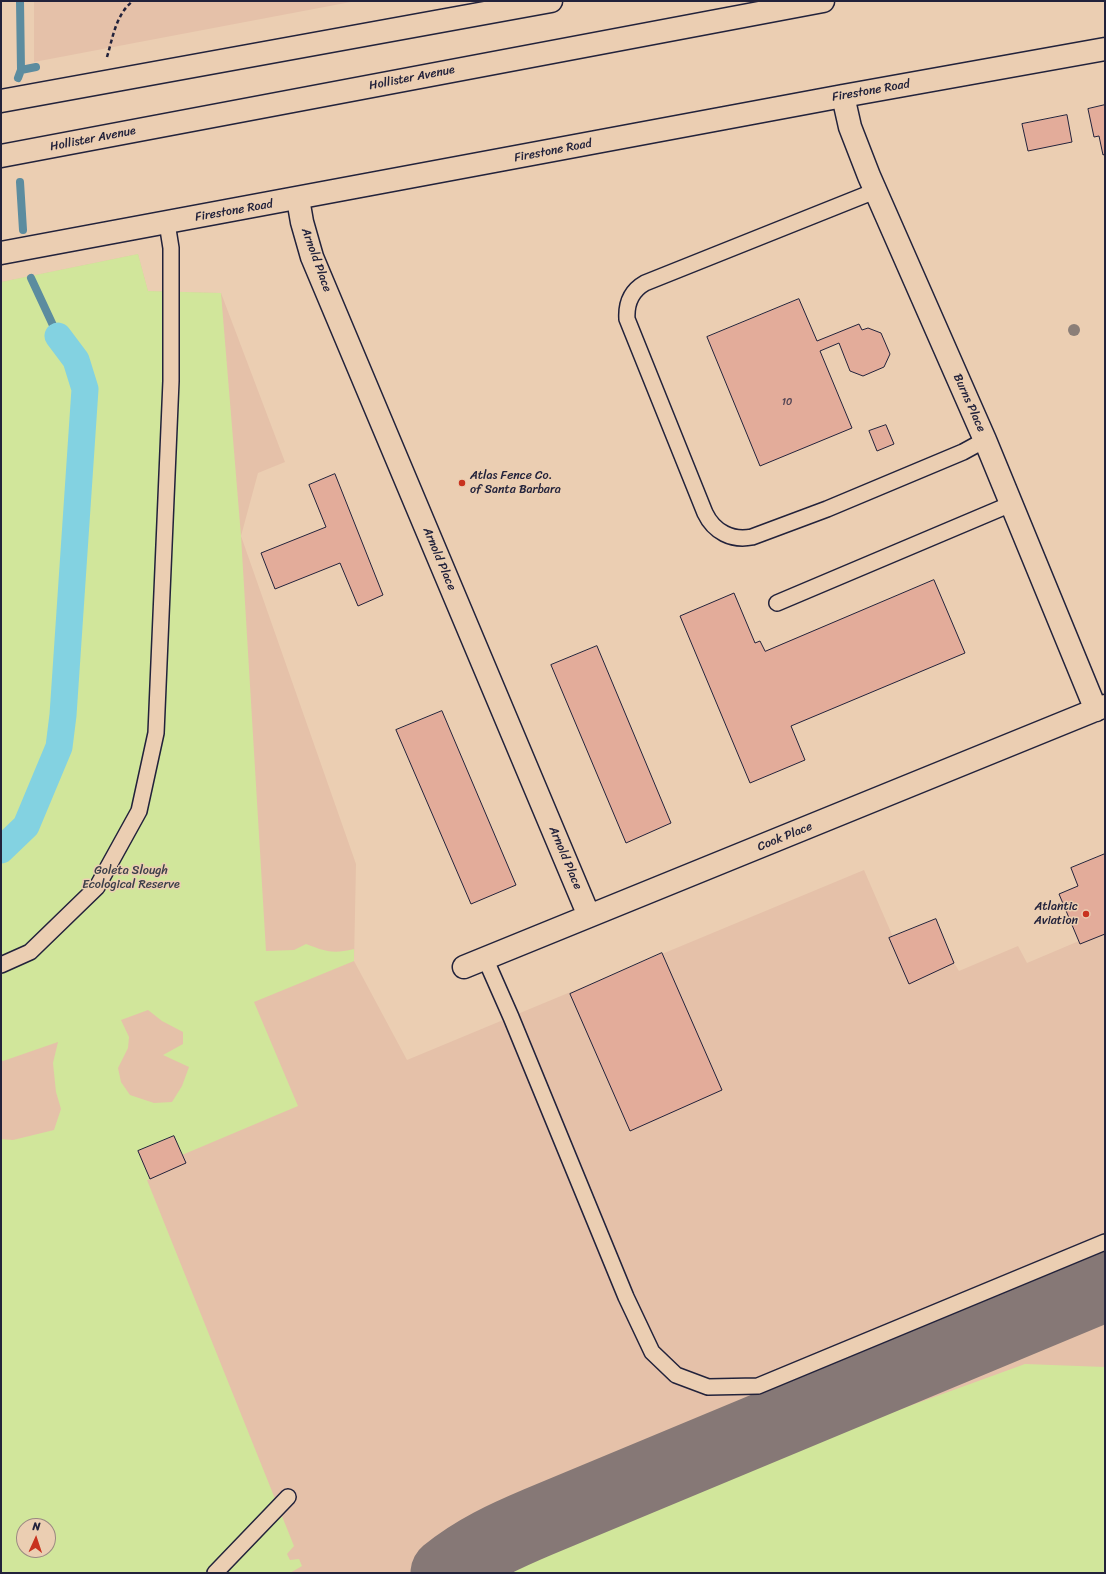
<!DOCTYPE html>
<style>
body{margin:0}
#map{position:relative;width:1106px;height:1574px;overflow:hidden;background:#ebceb2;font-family:Sriracha,sans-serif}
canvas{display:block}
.frame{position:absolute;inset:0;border:2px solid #22223b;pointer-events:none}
.north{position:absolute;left:16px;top:1518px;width:40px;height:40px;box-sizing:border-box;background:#ebceb2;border:1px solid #9b8982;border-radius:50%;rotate:3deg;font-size:11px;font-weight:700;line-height:16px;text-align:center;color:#22223b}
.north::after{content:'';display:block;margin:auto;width:14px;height:18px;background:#c8321e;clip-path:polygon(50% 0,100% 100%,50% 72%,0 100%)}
</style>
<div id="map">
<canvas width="1106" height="1574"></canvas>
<div class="frame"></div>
<div class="north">N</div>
</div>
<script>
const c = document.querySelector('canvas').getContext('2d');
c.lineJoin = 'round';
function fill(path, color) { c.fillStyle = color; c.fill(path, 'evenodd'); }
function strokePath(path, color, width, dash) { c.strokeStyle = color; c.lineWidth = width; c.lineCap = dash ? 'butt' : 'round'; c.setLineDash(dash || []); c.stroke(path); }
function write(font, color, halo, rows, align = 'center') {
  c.font = font + ' Sriracha,sans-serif'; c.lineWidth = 3; c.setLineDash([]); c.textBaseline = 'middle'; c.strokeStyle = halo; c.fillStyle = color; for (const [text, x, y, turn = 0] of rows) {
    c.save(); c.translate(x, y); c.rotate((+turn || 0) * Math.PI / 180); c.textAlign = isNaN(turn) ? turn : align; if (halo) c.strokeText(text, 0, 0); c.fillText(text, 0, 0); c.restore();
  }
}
const built = new Path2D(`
 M34,1h322l-322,61z
 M138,254l10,37 73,2 64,169 -27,11 -17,63 115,328 -2,97 53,99 457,-190 29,67 43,-18 18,44 5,8 59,-25 9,17 78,-33v643h-1104v-1291zM24,1526h24v24h-24z`);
const green = new Path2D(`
 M138,254l10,37 73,2 20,243 25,415 28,-1 12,-6c21,8 27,10 48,5v12l-100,41 44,104 -116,49 -8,-19 -36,16 12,27 -3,1 147,366 -7,8 3,6 9,-1 3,7 -12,7h-289v-434l12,1 41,-10 7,-21 -5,-17 -3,-29 5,-21 -55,19h-2v-779zM148,1010l14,11 21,11v12l-20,11 26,12 -7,19 -10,16 -18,1 -24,-8 -9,-13 -3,-14 10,-20 1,-11 -8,-17zM24,1526h24v24h-24z
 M1025,1364l80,3v206h-595l7,-8 145,-69z`);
const stream = new Path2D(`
 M21,70l15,-3
 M18,78l3,-8 -1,-69
 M20,182l3,48
 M31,278l27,58`);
const canal = new Path2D(`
 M1,850l25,-24 33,-79 4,-32 22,-326 -9,-29 -18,-24`);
const taxiway = new Path2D(`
 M446,1573c28,-23 59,-37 92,-51l567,-236`);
const building = new Path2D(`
 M1105,105v49l-2,1 -4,-19 -5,1 -6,-28z
 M1067,115l5,27 -44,9 -6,-27z
 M799,299l18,42 42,-17 3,6 6,-2 13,5 9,21 -6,13 -21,9 -13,-5 -11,-28 -19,8 32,77 -92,38 -53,-129z
 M886,425l8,19 -17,7 -8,-20z
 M335,474l48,121 -25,11 -18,-43 -65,26 -14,-36 65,-26 -17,-42z
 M934,580l31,73 -174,73 14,34 -55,23 -70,-167 54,-23 21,50 5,-2 5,10z
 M597,646l74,177 -45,20 -75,-178z
 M442,711l74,174 -45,19 -75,-174z
 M1105,854v80l-25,10 -21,-50 19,-8 -7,-18z
 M936,919l18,44 -45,21 -20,-46z
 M662,953l60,137 -92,41 -60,-137z
 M174,1136l12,27 -36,16 -12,-28z`);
const path = new Path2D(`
 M107,57c6,-20 9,-43 26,-56`);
const service = new Path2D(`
 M875,191l-230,92c-14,8 -19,20 -18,36l78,194c9,19 27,28 47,24l75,-28 136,-57 22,-12
 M777,603l234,-99
 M485,958l26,59 115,280 26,55 24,23 32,12 50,-1 347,-144
 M1,965l29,-13 67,-65 42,-76 17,-78 15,-352v-133l-4,-25
 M215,1573l73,-76`);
const minor = new Path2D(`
 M843,96l7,31 19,49 116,264 111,270
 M298,199l4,23 10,35 277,659
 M1,253l842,-157 262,-47
 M464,967l641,-261`);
const secondary = new Path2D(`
 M1,101l550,-100
 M1,156l822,-155`);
const trees = [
 [1074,330]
];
const markers = [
 [462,483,4,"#c8321e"],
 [1086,914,4,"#c8321e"]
];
const numberNames = [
 ["10",787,402]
];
const streetNames = [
 ["Hollister Avenue",412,78,-11],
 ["Firestone Road",871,91,-10],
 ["Hollister Avenue",93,139,-11],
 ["Firestone Road",553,151,-11],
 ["Firestone Road",234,211,-10],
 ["Arnold Place",316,260,70],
 ["Burns Place",969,403,66],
 ["Arnold Place",439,559,67],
 ["Cook Place",785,837,-22],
 ["Arnold Place",565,858,67]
];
const poiNames = [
 ["Atlas Fence Co.",470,476],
 ["of Santa Barbara",470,490],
 ["Atlantic",1078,907,"right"],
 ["Aviation",1078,921,"right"]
];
const parkNames = [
 ["Goleta Slough",131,871],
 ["Ecological Reserve",131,885]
];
fill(built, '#e5c1a9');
fill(green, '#d1e69b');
strokePath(stream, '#5c8c9f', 8);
strokePath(canal, '#83d2e1', 27);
strokePath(taxiway, '#867876', 71);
fill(building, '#e3ac9a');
strokePath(building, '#22223b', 1);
strokePath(service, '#22223b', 18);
strokePath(minor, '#22223b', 25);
strokePath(secondary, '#22223b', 25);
strokePath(path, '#22223b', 2.5, [4, 3]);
strokePath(service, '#ebceb2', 15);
strokePath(minor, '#ebceb2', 22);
strokePath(secondary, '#ebceb2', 22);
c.fillStyle = '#8b7f78';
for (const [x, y] of trees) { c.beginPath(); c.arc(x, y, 6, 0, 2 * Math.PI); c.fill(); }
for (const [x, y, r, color] of markers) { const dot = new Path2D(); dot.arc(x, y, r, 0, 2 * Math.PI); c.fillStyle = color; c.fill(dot); strokePath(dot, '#ebceb2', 1.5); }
write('10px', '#524453', null, numberNames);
write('12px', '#22223b', '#ebceb2', streetNames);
write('12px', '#22223b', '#ebceb2', poiNames, 'left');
write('12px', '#3c3f49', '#ebceb2', parkNames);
</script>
